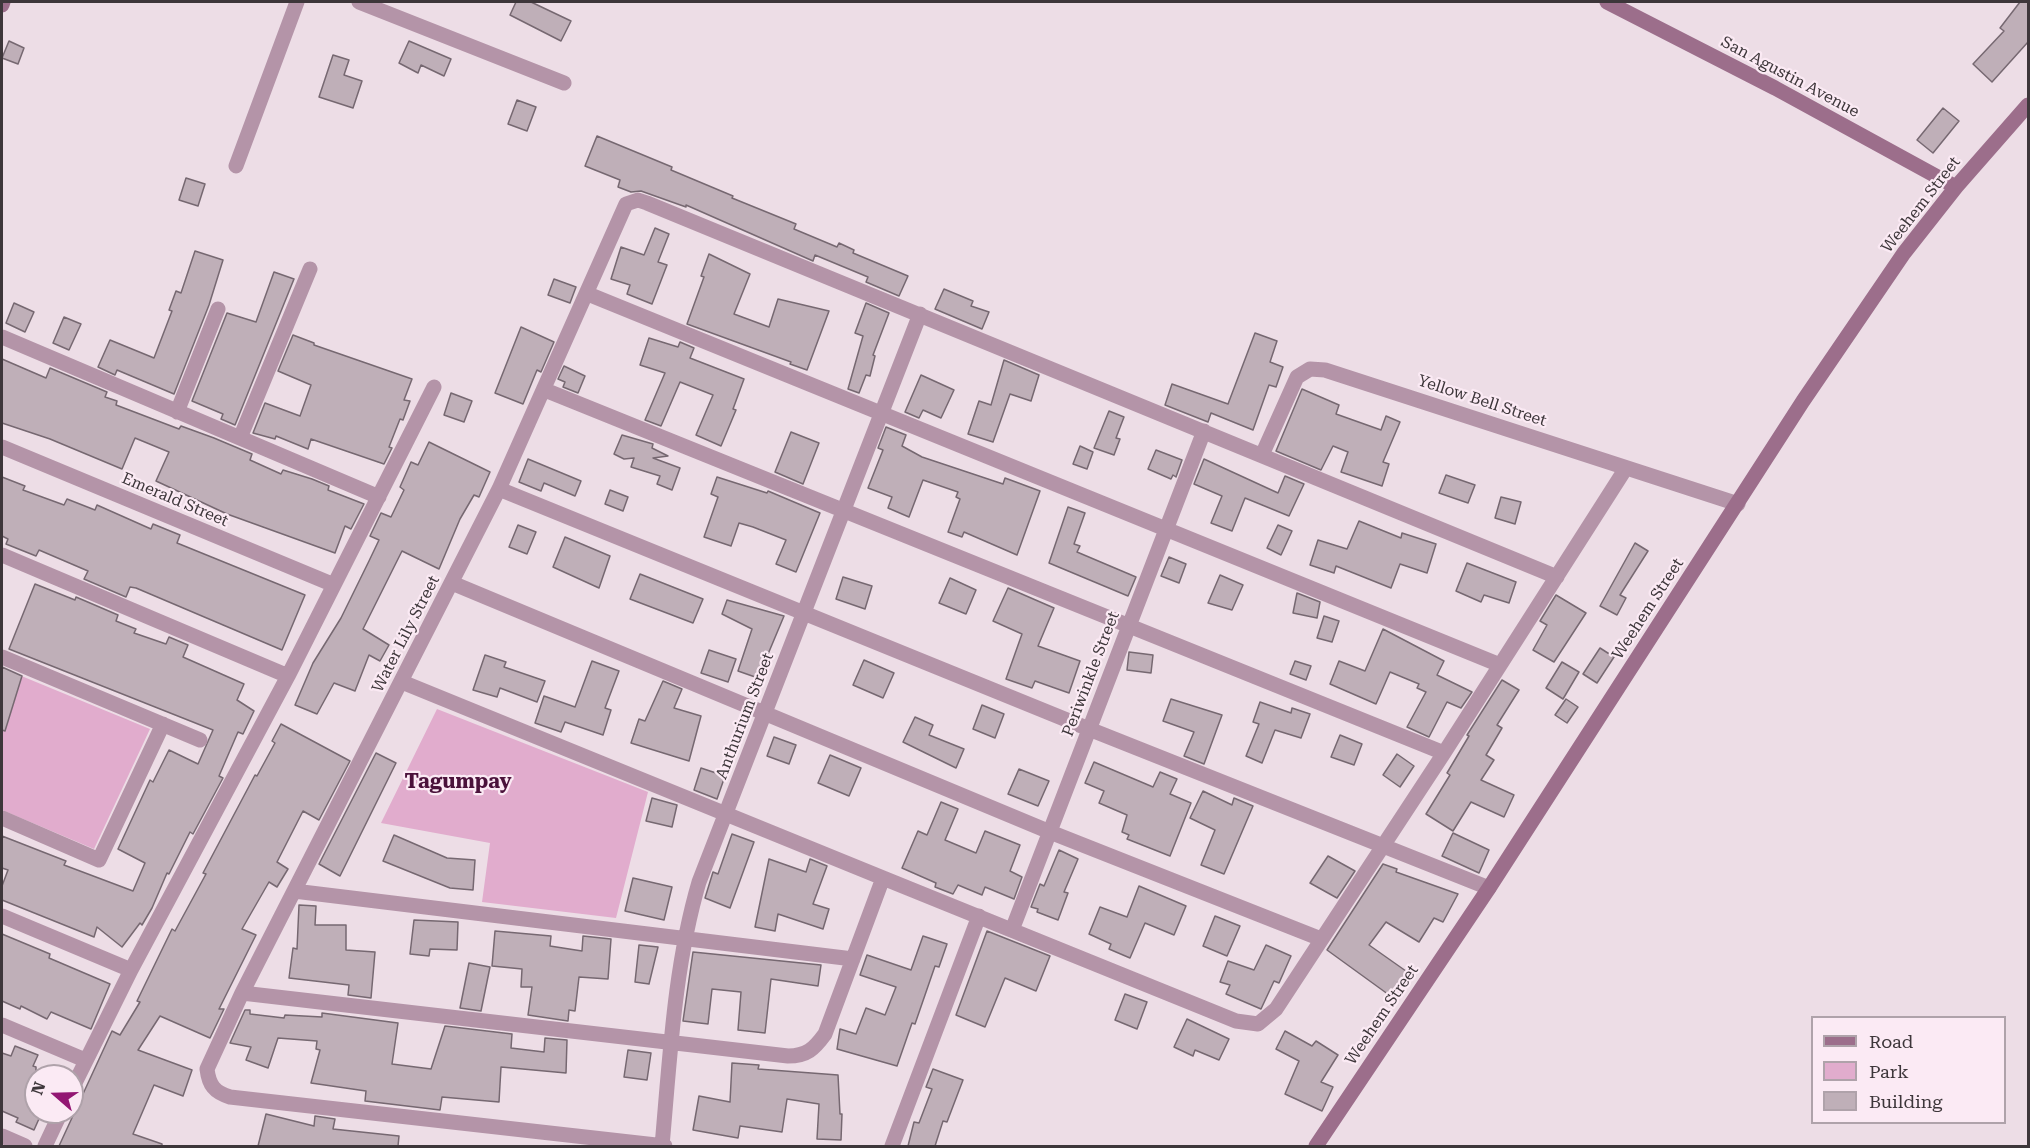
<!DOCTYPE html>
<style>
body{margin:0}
#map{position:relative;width:2030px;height:1148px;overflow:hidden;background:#eddde6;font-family:"Roboto Serif",serif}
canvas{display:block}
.frame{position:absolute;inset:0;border:3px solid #3d363a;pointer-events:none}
.legend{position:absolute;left:1811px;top:1016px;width:195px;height:108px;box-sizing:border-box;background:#fbeaf4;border:2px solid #afa2aa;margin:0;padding:8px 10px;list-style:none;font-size:18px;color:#3d363a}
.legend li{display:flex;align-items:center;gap:12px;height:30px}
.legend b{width:30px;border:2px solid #afa2aa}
.north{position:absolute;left:24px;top:1064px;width:60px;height:60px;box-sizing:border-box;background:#fbeaf4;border:2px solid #afa2aa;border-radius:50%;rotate:290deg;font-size:16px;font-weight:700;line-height:24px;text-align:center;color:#3d363a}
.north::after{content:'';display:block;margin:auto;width:21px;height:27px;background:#931773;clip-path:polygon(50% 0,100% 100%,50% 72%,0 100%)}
</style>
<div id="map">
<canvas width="2030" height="1148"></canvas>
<div class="frame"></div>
<ul class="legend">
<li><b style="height:8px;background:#9c6e8b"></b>Road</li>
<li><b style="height:16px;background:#e1accd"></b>Park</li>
<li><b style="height:16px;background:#bfafb8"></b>Building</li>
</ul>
<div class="north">N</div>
</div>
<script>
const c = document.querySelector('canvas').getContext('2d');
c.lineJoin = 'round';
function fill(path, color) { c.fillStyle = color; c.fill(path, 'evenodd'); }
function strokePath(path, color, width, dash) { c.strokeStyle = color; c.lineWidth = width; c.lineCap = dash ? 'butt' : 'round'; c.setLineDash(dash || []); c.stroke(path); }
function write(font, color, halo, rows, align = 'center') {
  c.font = font + ' "Roboto Serif",serif'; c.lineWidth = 4.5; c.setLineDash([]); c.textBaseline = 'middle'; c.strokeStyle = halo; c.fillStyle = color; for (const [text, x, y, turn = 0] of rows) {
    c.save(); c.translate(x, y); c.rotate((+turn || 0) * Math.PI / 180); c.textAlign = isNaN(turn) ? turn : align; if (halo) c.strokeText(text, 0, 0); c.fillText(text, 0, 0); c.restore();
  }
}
const green = new Path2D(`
 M2,668l148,61 -56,120 -92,-39z
 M437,709l211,83 -32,126 -134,-16 8,-59 -109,-20z`);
const building = new Path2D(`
 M516,2h15l40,19 -10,20 -51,-26z
 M2020,2h8v40l-36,40 -19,-18 31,-33 -4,-3z
 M9,41l15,7 -6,16 -16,-6z
 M409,41l42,18 -7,17 -23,-11 -3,8 -19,-10z
 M333,55l16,5 -5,15 18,6 -9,27 -34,-11z
 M517,100l19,7 -9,24 -19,-7z
 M1943,108l16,13 -26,32 -16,-13z
 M597,136l75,31 -1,3 62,26 -1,2 64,26 -2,5 43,18 2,-4 15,7 -1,3 55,23 -9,20 -33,-14 2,-5 -53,-22 -2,6 -127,-56v2l-45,-16 -10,1 -13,-5 2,-7 -35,-14z
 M186,178l19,6 -7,22 -19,-6z
 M655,228l14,6 -11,28 9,3 -15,39 -25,-10 3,-9 -19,-6 10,-32 23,8z
 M195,251l28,9 -14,45 -35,89 -57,-24 -2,5 -17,-8 12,-27 44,18 18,-47 -3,-1 7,-19 5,2z
 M709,254l41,20 -16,40 35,13 9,-28 51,12 -22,59 -17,-6 1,-2 -104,-38 17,-47 -3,-1z
 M274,272l20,7 -59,146 -14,-6 2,-5 -31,-13 35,-88 29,9z
 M554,279l22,8 -6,16 -22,-8z
 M944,289l29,12 -2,5 18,6 -7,17 -47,-20z
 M14,303l20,9 -9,20 -19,-9z
 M866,303l23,10 -16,42 2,1 -5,20 -4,-1 -7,18 -11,-4 15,-53 -8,-3z
 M64,317l17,7 -12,26 -16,-7z
 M521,327l33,15 -13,30 -4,-2 -14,34 -28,-11z
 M1255,333l22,8 -7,21 13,5 -7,20 -7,-2 -16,45 -42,-17 -3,9 -43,-17 7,-21 56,20z
 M293,335l21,8v2l98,34 -8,21 6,1 -7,19 -3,-1 -11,28 3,1 -8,16 -73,-25 -3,10 -32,-13 -1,3 -22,-6 12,-30 35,13 11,-31 -33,-14z
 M649,338l29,9 2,-5 14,6 -4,10 54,21 -11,30 3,1 -15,36 -25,-11 17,-40 -33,-13 -19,44 -16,-6 20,-47 -25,-8z
 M2,359l44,19 4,-10 57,24 -2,5 12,4 -1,4 63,24 2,-3 33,12 38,16 -2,6 31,14 2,-4 29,9 17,7 -1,4 36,14 -13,25 -6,-3 -10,27 -108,-39 -71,-33 13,-29 -34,-14 -13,31 -72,-30 -48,-16z
 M1004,360l35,15 -8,26 -21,-7 -17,48 -25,-8 11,-33 12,4z
 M564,366l21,10 -7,17 -15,-6 2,-5 -7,-3z
 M921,375l33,15 -13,28 -18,-8 -4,8 -14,-6z
 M1302,389l37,16 -3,9 45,16 5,-14 14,6 -17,40 6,2 -7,22 -41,-14 7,-20 -15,-6 -12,24 -45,-19z
 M451,393l21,8 -8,21 -20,-7z
 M1109,411l15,6 -8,21 4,1 -6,16 -20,-7z
 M886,427l20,8 -4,11 20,11 81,27 2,-6 35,13 -23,64 -53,-23 -2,5 -14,-5 12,-33 -4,-2 2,-5 -35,-12 -14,37 -21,-9 4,-11 -24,-9 15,-38 -5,-2z
 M791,432l28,11 -16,41 -28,-12z
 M622,435l31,9 -1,4 16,8 -15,2 27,10 -8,22 -15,-6 3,-8 -29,-9 3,-9 -10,1 -10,-5z
 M429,442l61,30 -11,25 -5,-2 -14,24 -21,50 -37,-18 -39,78 26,16 -9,16 -11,-6 -14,36 -21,-8 -17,31 -22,-9 18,-42 28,-45 28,-57 10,-21 -9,-4 11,-23 10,4 13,-27 -4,-3 11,-25 7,3z
 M1080,446l13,6 -6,17 -14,-5z
 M1156,450l26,10 -6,17 -3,-2 -2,4 -23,-10z
 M528,459l53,22 -6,15 -31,-13 -3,8 -22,-9z
 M1204,459l74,34 7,-17 19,8 -15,32 -44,-18 -13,33 -21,-8 11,-27 -28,-12z
 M1446,475l29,10 -7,18 -29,-10z
 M2,477l23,9 -2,4 41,15 3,-6 28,11 2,-5 54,24 2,-5 27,11 -3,8 128,52 -23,55 -146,-62 -6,-1 -4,10 -42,-18 4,-8 -49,-21 -3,6 -30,-12 2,-5 -6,-3z
 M717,477l50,16 1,-2 52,22 -24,59 -20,-8 10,-24 -33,-13 -14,-4 -8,23 -27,-9 14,-40 -7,-3z
 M610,490l18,7 -5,14 -18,-7z
 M1501,497l20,5 -6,22 -20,-6z
 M1068,507l17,6 -11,31 6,2 -3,6 59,25 -8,19 -79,-33z
 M1359,521l42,17 1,-5 34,11 -9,29 -27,-9 -9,24 -55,-22 -2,7 -24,-8 8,-25 29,9z
 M518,525l18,7 -9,22 -18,-7z
 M1278,525l14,6 -11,24 -14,-7z
 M565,537l45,19 -11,32 -46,-21z
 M1635,543l13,8 -28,44 6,3 -9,17 -17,-9z
 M1169,557l17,7 -7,19 -18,-7z
 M1467,563l49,19 -7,21 -25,-8 -3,7 -25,-11z
 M640,574l63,25 -10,24 -63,-24z
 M1220,575l23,10 -11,25 -24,-7z
 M843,577l29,9 -7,23 -29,-10z
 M950,578l26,12 -10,24 -27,-11z
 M35,584l40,16 1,-3 42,18 -2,6 20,8 -2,4 32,11 3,-7 19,8 -5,12 61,27 -7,16 17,11 -11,23 -5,-2 -19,44 4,2 -30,56 -3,-2 -21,42 -2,-1 -15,35 -10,17 -2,-2 -18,24 -25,-20 -3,10 -92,-37v-14l6,-16 -6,-2v-32l64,25 -2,4 69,26 12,-28 -27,-14 32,-69 3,2 16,-32 29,14 15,-34 -204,-81z
 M1008,588l46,20 -16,38 42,15 -11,32 -34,-12 -3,7 -26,-9 16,-45 -29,-13z
 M1297,593l23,9 -3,16 -24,-5z
 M1556,595l30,18 -32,49 -21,-12 14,-25 -7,-4z
 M727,600l57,16 -26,62 -20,-7 14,-42 -30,-15z
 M1324,616l15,5 -7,21 -15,-4z
 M1383,629l61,32 -7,14 35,17 -11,16 -14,-6 -18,35 -22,-10 19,-35 -9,-4 2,-4 -29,-12 -14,32 -46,-20 9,-23 26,10z
 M1600,648l14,9 -17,26 -14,-9z
 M709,650l27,9 -8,23 -27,-9z
 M1129,652l24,3 -2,18 -24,-3z
 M485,655l21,7 -2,5 41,14 -8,21 -37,-14 -3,9 -24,-7z
 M864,660l30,13 -11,25 -30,-13z
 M592,661l27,10 -14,37 6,2 -8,25 -38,-13 -4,10 -26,-9 9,-27 31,11z
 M1295,661l16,5 -5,14 -16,-6z
 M1562,662l17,10 -16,27 -17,-11z
 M2,667l20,9 -17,55 -3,-1z
 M1502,680l17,10 -22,35 5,3 -16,27 8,5 -13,20 33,15 -10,22 -33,-15 -18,29 -27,-17 24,-39 -3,-2 22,-37 -2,-1z
 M663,681l19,8 -8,19 27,8 -12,45 -58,-18 8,-24 6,2z
 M1171,699l51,16 -18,49 -20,-8 10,-24 -31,-11z
 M1566,699l12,8 -11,16 -12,-8z
 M1260,702l31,11 1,-5 18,6 -9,24 -26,-8 -13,33 -16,-7 13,-32 -6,-2z
 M982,705l22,9 -9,24 -22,-9z
 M915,717l18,8 -4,10 35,14 -8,19 -53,-26z
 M281,724l69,37 -31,59 -16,-9 -26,51 11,7 -11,18 -8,-5 -27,47 14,6 -37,74h5l-14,29 -50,-22 -22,34 54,20 -9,26 -29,-11 -21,49 29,10v2h-103l53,-115 8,4 20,-33 -3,-1 35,-72 3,2 31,-57 -3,-1 52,-98 2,1 18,-33 -3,-2z
 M1340,735l22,9 -8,21 -23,-8z
 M774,737l22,8 -7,19 -22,-8z
 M376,753l20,10 -56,113 -21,-12z
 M1397,754l17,12 -14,21 -17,-12z
 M830,755l31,13 -12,28 -31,-13z
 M1094,762l59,25 7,-15 17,7 -7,15 21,9 -21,53 -43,-17 2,-4 -7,-3 5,-17 -28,-12 5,-12 -19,-8z
 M701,768l24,8 -8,23 -23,-9z
 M1019,769l30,12 -11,25 -30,-12z
 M1203,791l29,14 2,-7 19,8 -29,68 -23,-9 14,-35 -25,-12z
 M652,798l25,7 -5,22 -26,-6z
 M941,802l17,7 -13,31 31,13 9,-22 35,14 -10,26 12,6 -8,22 -29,-12 -3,8 -24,-10 -5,9 -18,-7 1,-4 -34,-15 16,-37 9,4z
 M1453,833l36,17 -10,23 -37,-17z
 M732,834l22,8 -24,66 -25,-10 8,-26 5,2z
 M394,835l53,23 28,2 -2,30 -23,-2 -67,-27z
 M1059,850l19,9 -14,33 4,1 -10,27 -21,-8 1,-3 -7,-2 9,-23 4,2z
 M1328,856l27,15 -18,27 -27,-15z
 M769,859l37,13 4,-13 17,7 -14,38 16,5 -6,20 -45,-15 -3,17 -20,-4z
 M1383,864l14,5 -1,3 62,22 -15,28 -9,-4 -15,24 -33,-20 -17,23 44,31 -17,24 -69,-50z
 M633,878l39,9 -8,33 -39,-9z
 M1139,886l47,20 -12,29 -29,-12 -15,35 -21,-9 2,-5 -22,-10 11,-27 27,10z
 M299,905l17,1 -1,19h31v25l29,2 -4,46 -23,-3 1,-10 -60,-7 4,-30 4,1z
 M1215,916l25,10 -13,30 -24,-10z
 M414,920l44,2 -1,28 -27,-1 -1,7 -19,-2z
 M495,931l56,5 -1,10 32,5 1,-15 28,3 -3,40 -29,-2 -4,34 -6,-1 -1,11 -40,-6 4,-28h-11l1,-18 -30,-3z
 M987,931l63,25 -14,35 -31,-13 -20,49 -29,-12z
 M2,934l48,20 -1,4 61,26 -19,45 -40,-17 -4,7 -26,-13 -1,3 -18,-8z
 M923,936l24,8 -8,23 -4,-1 -20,58 -3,-1 -15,43 -60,-17 3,-20 16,5 10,-26 19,7 11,-28 -36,-12 7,-20 44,15z
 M639,945l19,2 -9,37 -14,-2z
 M1266,945l25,11 -12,27 -5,-2 -13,28 -35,-15 4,-9 -10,-3 8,-21 26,9z
 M693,952l128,13 -3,21 -47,-7 -6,54 -27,-3 3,-38 -29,-3 -4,35 -25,-3z
 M469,963l21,4 -9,44 -21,-3z
 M1125,994l22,8 -10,27 -22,-9z
 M245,1010h5v4l34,4 1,-3 37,2v-4l76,10 -6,41 39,5 14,-43 67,8 -1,14 33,4 1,-14 22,2 -1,33 -65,-6 -2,35 -57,-5 -2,13 -75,-9 1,-10 -55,-8 9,-33 -4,-1 1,-8 -39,-3 -10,30 -22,-8 5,-13 -21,-4z
 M1187,1019l42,20 -10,21 -24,-10 -2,6 -19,-9z
 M1285,1031l27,15 4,-5 22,14 -17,27 12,5 -11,24 -37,-17 14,-33 -23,-12z
 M15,1046l23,9 -5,11 3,1v45h6l-8,18 -18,-8 2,-4 -16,-7v-58l9,3z
 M628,1050l23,3 -4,27 -23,-3z
 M732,1063l27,2 -1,4 80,6 2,39h2l-1,26 -24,-1 2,-35 -32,-5 -5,33 -42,-6 -2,12 -45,-8 6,-34 31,6z
 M933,1069l30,11 -16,42 -4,-1 -8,25h-27l6,-24 5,1 13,-34 -6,-2z
 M266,1114l48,12 1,-10 20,3 -2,10 66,7 -1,10h-140z`);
const street = new Path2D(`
 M359,2l205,81
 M236,166l61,-164
 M588,294l912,371
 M2,337l377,160
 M545,390l899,363
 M177,412l41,-103
 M240,438l70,-169
 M2,447l332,138
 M1262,455l35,-78 13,-8 15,1 413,134
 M499,489l590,240 400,159
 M2,555l286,121
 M452,583l598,249 271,107
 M2,657l198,83
 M402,682l481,196
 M2,818l97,42 64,-136
 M294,891l559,68
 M2,916l129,54
 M1012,930l192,-499
 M242,993l546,63c19,0 26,-7 37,-22l58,-156 353,143 22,3 18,-15 168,-256 182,-285
 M2,1025l83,35
 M72,1089l59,-119 157,-294 146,-289
 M2,1136l23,10
 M45,1146l16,-34
 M662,1146c8,-88 12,-179 37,-264l221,-568
 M665,1146l-435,-49c-16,-5 -21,-12 -23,-28l35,-76 257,-504 127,-285 12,-4 9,3 910,374
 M892,1146l87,-230`);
const secondary = new Path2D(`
 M1607,2l168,86 181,99
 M2,5l1,-3
 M1316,1146l173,-258 314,-487 101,-148 52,-66 72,-82`);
const streetNames = [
 ["San Agustin Avenue",1790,77,28],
 ["Weehem Street",1921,205,-52],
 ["Yellow Bell Street",1482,401,18],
 ["Emerald Street",175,500,23],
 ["Weehem Street",1648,609,-57],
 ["Water Lily Street",406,634,-63],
 ["Periwinkle Street",1091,674,-69],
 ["Anthurium Street",745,716,-69],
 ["Weehem Street",1382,1015,-56]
];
const quarterNames = [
 ["Tagumpay",458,782]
];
fill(green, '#e1accd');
fill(building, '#bfafb8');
strokePath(building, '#766871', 1.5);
strokePath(street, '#b494a8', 15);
strokePath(secondary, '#9c6e8b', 15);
write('16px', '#3d363a', '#fbeaf4', streetNames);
write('bold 20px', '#4b123b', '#fbeaf4', quarterNames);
</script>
